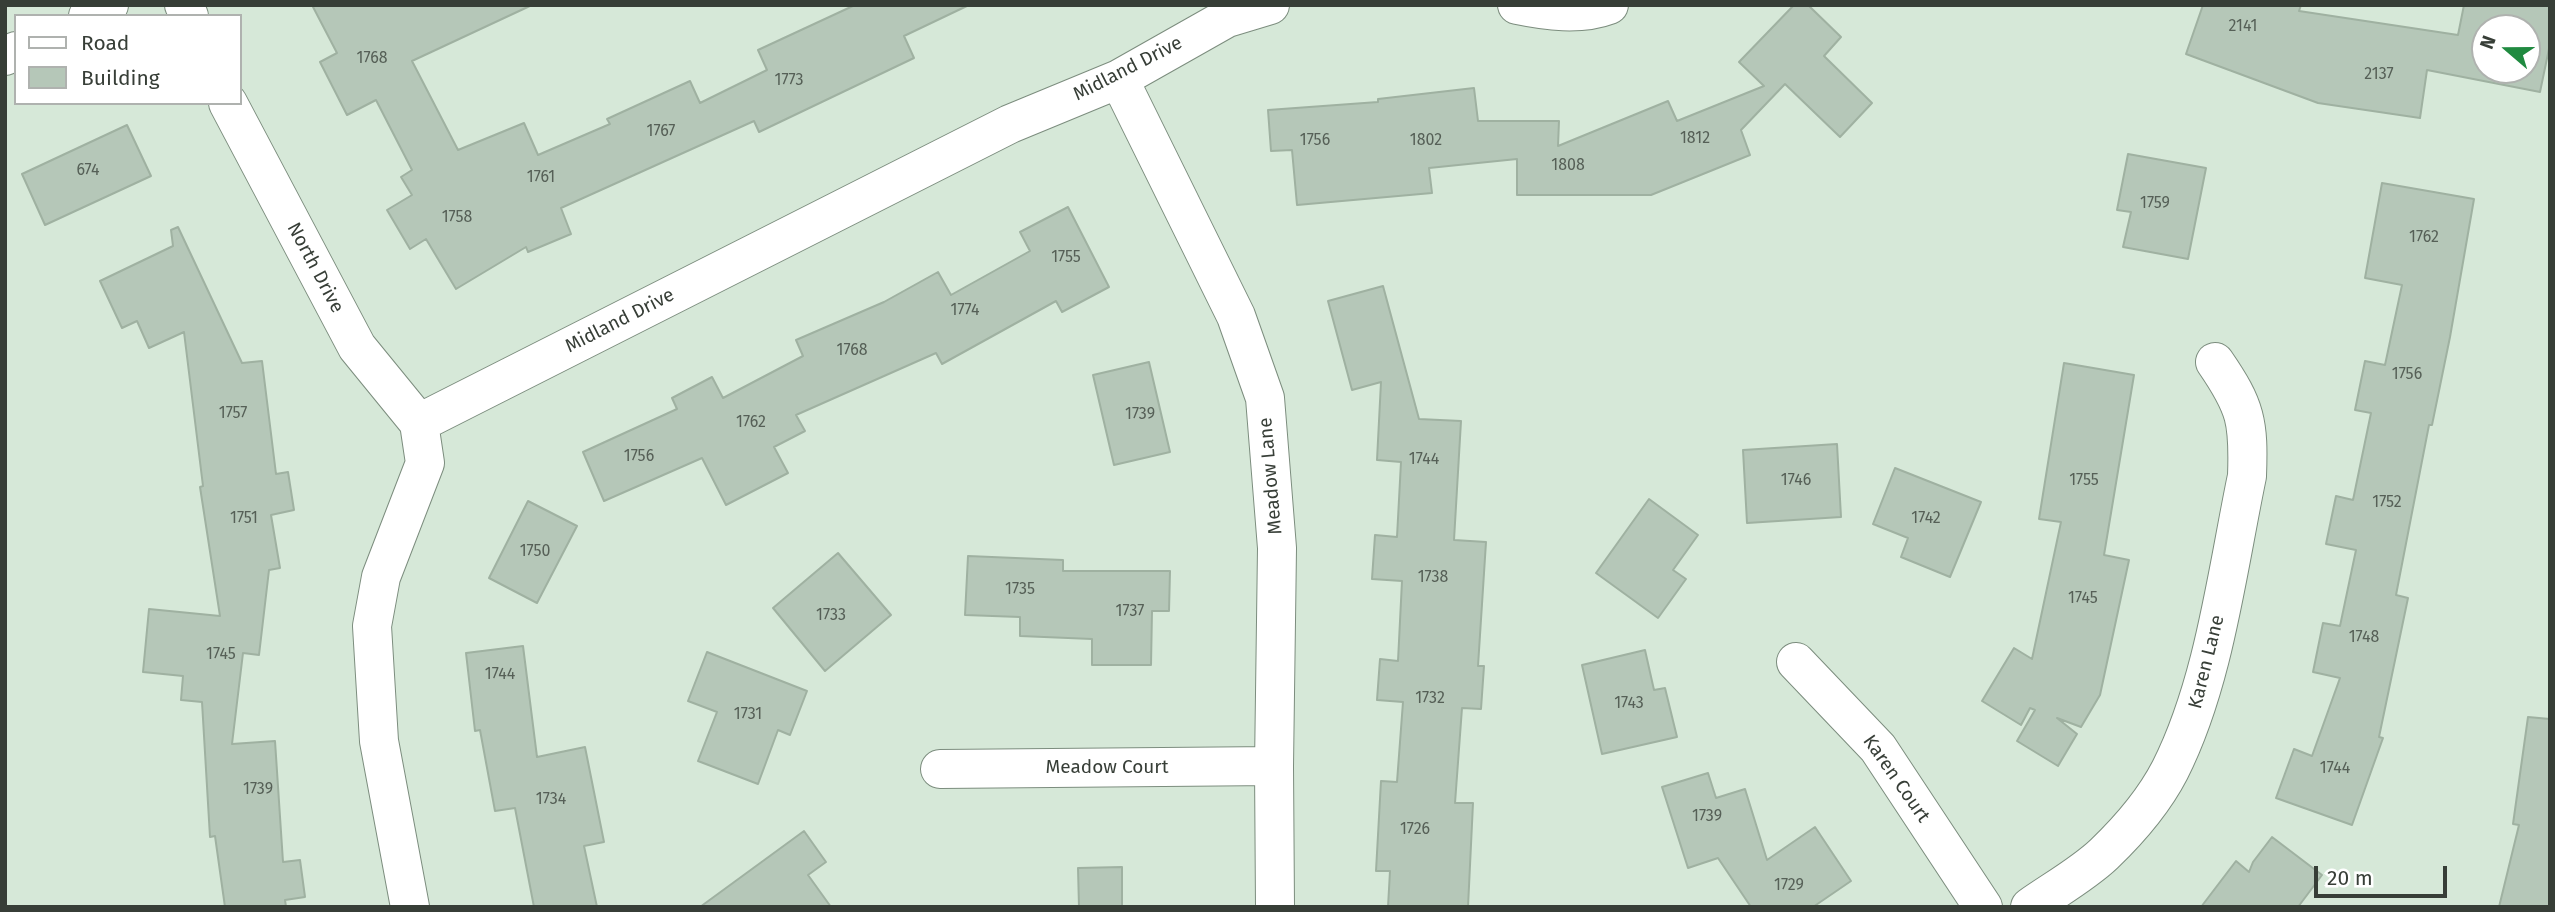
<!DOCTYPE html>
<style>
body{margin:0}
#map{position:relative;width:2555px;height:912px;overflow:hidden;background:#d6e8d8;font-family:"Fira Sans",sans-serif}
canvas{display:block}
.frame{position:absolute;inset:0;border:7px solid #373e37;pointer-events:none}
.legend{position:absolute;left:14px;top:14px;width:228px;height:91px;box-sizing:border-box;background:#fff;border:2px solid #afb2af;margin:0;padding:9px 12px;list-style:none;font-size:21px;color:#373e37}
.legend li{display:flex;align-items:center;gap:14px;height:35px}
.legend b{width:35px;border:2px solid #afb2af}
.north{position:absolute;left:2471px;top:14px;width:70px;height:70px;box-sizing:border-box;background:#fff;border:2px solid #afb2af;border-radius:50%;rotate:290deg;font-size:19px;font-weight:700;line-height:28px;text-align:center;color:#373e37}
.north::after{content:'';display:block;margin:auto;width:24px;height:32px;background:#208a40;clip-path:polygon(50% 0,100% 100%,50% 72%,0 100%)}
.scale{position:absolute;left:2314px;top:866px;width:133px;height:32px;box-sizing:border-box;border:4px solid #373e37;border-top:0;padding-left:9px;font-size:21px;line-height:24px;white-space:nowrap;color:#373e37;-webkit-text-stroke:5px #fff;paint-order:stroke}
</style>
<div id="map">
<canvas width="2555" height="912"></canvas>
<div class="frame"></div>
<ul class="legend">
<li><b style="height:9px;background:#fff"></b>Road</li>
<li><b style="height:19px;background:#b5c7b8"></b>Building</li>
</ul>
<div class="north">N</div>
<div class="scale">20 m</div>
</div>
<script>
const c = document.querySelector('canvas').getContext('2d');
c.lineJoin = 'round';
function fill(path, color) { c.fillStyle = color; c.fill(path, 'evenodd'); }
function strokePath(path, color, width, dash) { c.strokeStyle = color; c.lineWidth = width; c.lineCap = dash ? 'butt' : 'round'; c.setLineDash(dash || []); c.stroke(path); }
function write(font, color, halo, rows, align = 'center') {
  c.font = font + ' "Fira Sans",sans-serif'; c.lineWidth = 7; c.setLineDash([]); c.textBaseline = 'middle'; c.strokeStyle = halo; c.fillStyle = color; for (const [text, x, y, turn = 0] of rows) {
    c.save(); c.translate(x, y); c.rotate((+turn || 0) * Math.PI / 180); c.textAlign = isNaN(turn) ? turn : align; if (halo) c.strokeText(text, 0, 0); c.fillText(text, 0, 0); c.restore();
  }
}
const building = new Path2D(`
 M312,5h220l-120,56 46,89 66,-27 14,32 72,-31 -3,-5 83,-38 10,22 67,-33 -9,-20 97,-45h114l-65,31 10,22 -155,74 -5,-11 -193,87 10,26 -43,18 -2,-5 -70,42 -30,-50 -16,10 -23,-39 25,-15 -11,-18 11,-7 -36,-70 -29,15 -27,-53 17,-9z
 M1794,5h14l33,32 -17,19 48,47 -32,34 -55,-53 -44,46 9,25 -99,40h-134v-36l-88,9 3,25 -135,12 -5,-55 -21,1 -3,-41 110,-8v-3l96,-11 4,33h81l-1,25 110,-45 9,20 87,-35 -25,-24z
 M2203,5h98l-2,6 159,24 6,-30h86v39l-10,48 -113,-22 -7,48 -102,-15 -132,-49zM2485,28h42v42h-42z
 M127,125l24,51 -106,49 -23,-51z
 M2128,154l78,14 -18,91 -65,-12 8,-35 -14,-2z
 M2382,183l92,16 -24,138 -18,88h-3l-33,170 12,3 -29,139 4,1 -31,87 -76,-27 18,-49 18,7 28,-78 -27,-6 10,-49 17,3 16,-76 -30,-6 10,-48 17,4 18,-87 -16,-3 10,-49 20,4 17,-80 -37,-7z
 M1068,207l41,80 -47,25 -6,-11 -114,63 -6,-11 -140,62 9,16 -31,16 14,26 -62,32 -24,-47 -98,43 -21,-49 94,-43 -5,-11 40,-21 11,21 80,-42 -7,-16 88,-38 54,-30 13,23 79,-44 -10,-19z
 M178,227l64,136 20,-2 14,113 12,-2 6,38 -23,5 9,53 -11,2 -10,85 -16,-2 -11,91 43,-3 8,121 17,-2 5,37 -20,3 1,7h-61l-10,-71 -5,1 -8,-135 -21,-2 2,-24 -40,-4 6,-63 71,7 -20,-129 3,-1 -19,-154 -35,16 -12,-27 -15,7 -22,-47 73,-35 -2,-16z
 M1383,286l36,133 42,2 -7,119 32,2 -8,124h6l-3,43 -19,-1 -7,95h18l-5,104h-80l2,-36h-14l5,-90 16,1 6,-80 -26,-2 3,-41 18,2 4,-80 -30,-2 3,-44 22,2 4,-75 -24,-2 4,-78 -29,8 -24,-89z
 M1149,362l21,90 -56,13 -21,-90z
 M2064,363l70,12 -30,180 25,5 -29,135 -19,32 -24,-9 20,16 -19,32 -41,-25 18,-31 -5,-2 -9,17 -39,-24 32,-53 18,11 29,-137 -22,-3z
 M1837,444l4,73 -94,6 -4,-73z
 M1895,468l86,34 -31,75 -49,-20 7,-19 -35,-14z
 M1649,499l49,36 -25,35 13,9 -28,39 -62,-45z
 M528,501l49,25 -40,77 -48,-25z
 M838,553l53,62 -66,56 -52,-63z
 M968,556l95,4v11h107l-1,40h-17l-1,54h-59v-26l-72,-3v-19l-55,-2z
 M523,646l14,111 48,-10 19,95 -20,4 13,61h-63l-19,-99 -20,3 -15,-81 -5,1 -9,-78z
 M1645,650l9,40 11,-2 12,49 -75,17 -20,-89z
 M707,652l100,39 -17,44 -12,-5 -20,54 -60,-23 19,-49 -29,-11z
 M2528,717l22,2v188h-51l20,-82 -6,-1z
 M1708,773l8,25 29,-9 22,71 48,-33 36,54 -38,26h-62l-33,-49 -30,10 -26,-81z
 M804,831l22,31 -18,13 23,32h-131z
 M2272,837l50,38 -24,32h-97l35,-46 13,11 4,-10z
 M1122,867v40h-43l-1,-39z`);
const street = new Path2D(`
 M184,5l5,11
 M1517,5c29,6 63,11 92,0
 M1119,79l117,237 29,82 12,150 -3,218 1,141
 M228,103l129,244 62,76
 M1796,662l82,86 105,159
 M940,769l334,-3
 M410,907l-31,-166 -7,-115 9,-49 44,-114 -6,-40 591,-299 109,-45 108,-61 43,-13
 M2030,907c24,-17 53,-33 74,-53 25,-24 50,-53 66,-84 44,-87 57,-198 77,-294 2,-54 -1,-69 -32,-114`);
const secondary = new Path2D(`
 M88,16l21,-11
 M5,56l11,-5`);
const numberNames = [
 ["2141",2243,27],
 ["1768",372,59],
 ["2137",2379,75],
 ["1773",789,81],
 ["1767",661,132],
 ["1812",1695,139],
 ["1756",1315,141],
 ["1802",1426,141],
 ["1808",1568,166],
 ["674",88,171],
 ["1761",541,178],
 ["1759",2155,204],
 ["1758",457,218],
 ["1762",2424,238],
 ["1755",1066,258],
 ["1774",965,311],
 ["1768",852,351],
 ["1756",2407,375],
 ["1757",233,414],
 ["1739",1140,415],
 ["1762",751,423],
 ["1756",639,457],
 ["1744",1424,460],
 ["1746",1796,481],
 ["1755",2084,481],
 ["1752",2387,503],
 ["1751",244,519],
 ["1742",1926,519],
 ["1750",535,552],
 ["1738",1433,578],
 ["1735",1020,590],
 ["1745",2083,599],
 ["1737",1130,612],
 ["1733",831,616],
 ["1748",2364,638],
 ["1745",221,655],
 ["1744",500,675],
 ["1732",1430,699],
 ["1743",1629,704],
 ["1731",748,715],
 ["1744",2335,769],
 ["1739",258,790],
 ["1734",551,800],
 ["1739",1707,817],
 ["1726",1415,830],
 ["1729",1789,886]
];
const streetNames = [
 ["Midland Drive",1128,69,-27],
 ["North Drive",315,268,62],
 ["Midland Drive",620,321,-27],
 ["Meadow Lane",1271,476,-95],
 ["Karen Lane",2207,662,-76],
 ["Meadow Court",1107,768],
 ["Karen Court",1896,779,55]
];
fill(building, '#b5c7b8');
strokePath(building, '#9fb1a1', 2);
strokePath(street, '#7c8d7e', 40);
strokePath(secondary, '#7c8d7e', 40);
strokePath(street, '#fff', 38);
strokePath(secondary, '#fff', 38);
write('16px', '#566057', null, numberNames);
write('19px', '#373e37', '#fff', streetNames);
</script>
